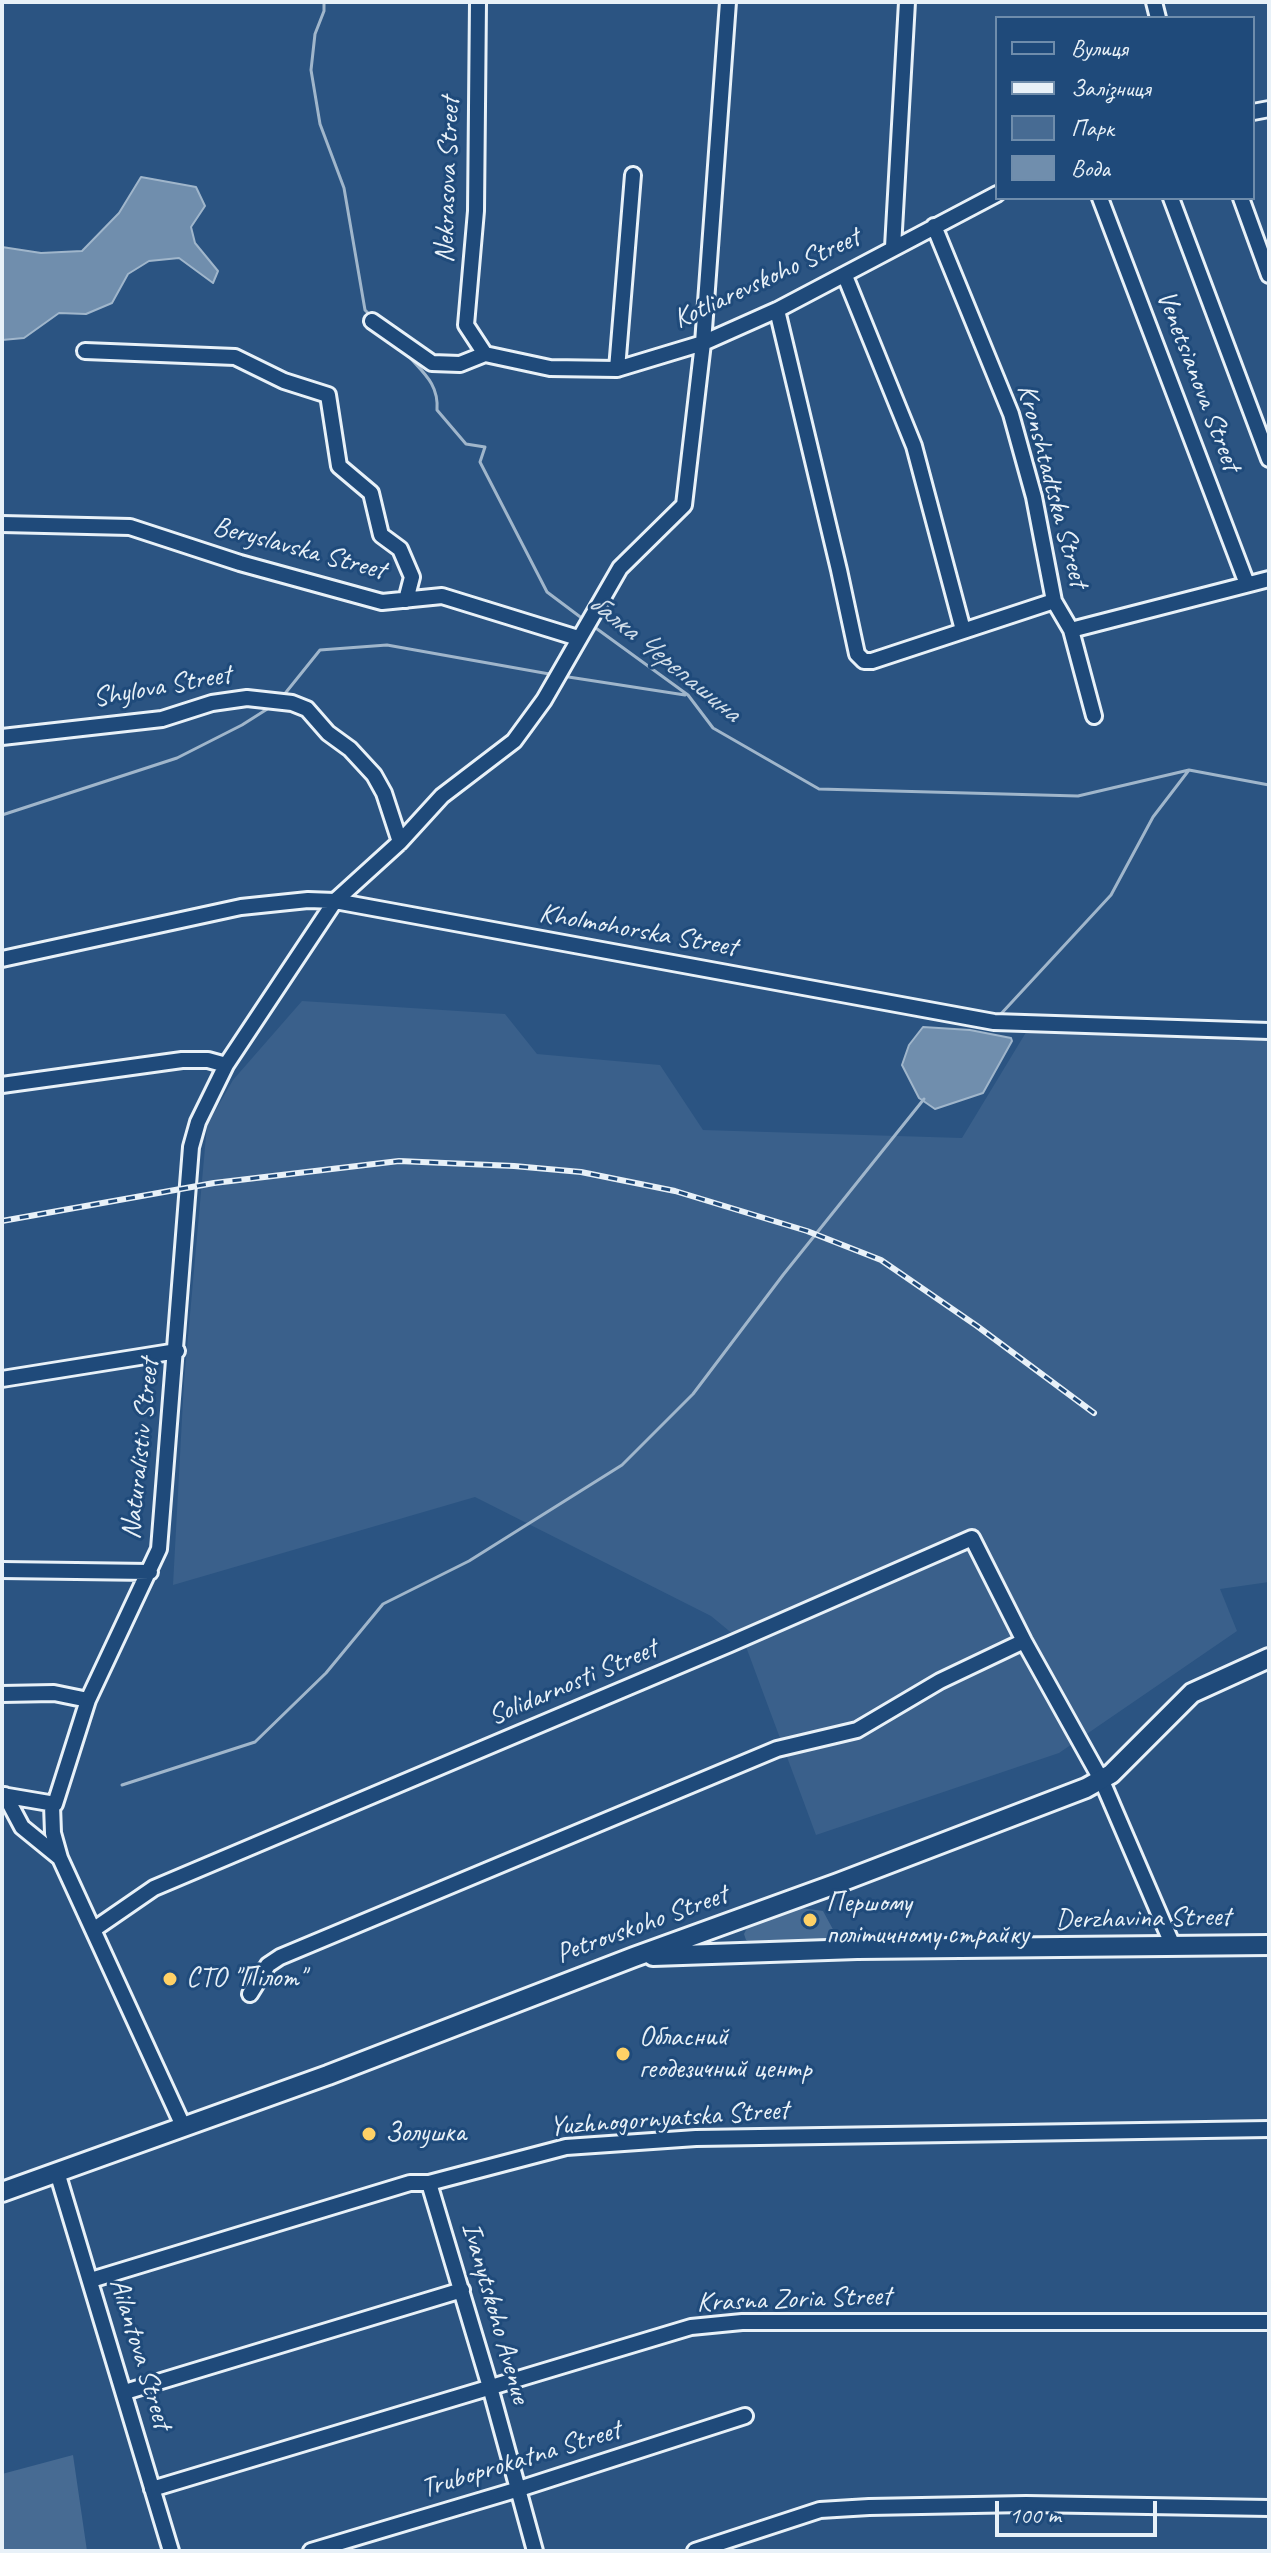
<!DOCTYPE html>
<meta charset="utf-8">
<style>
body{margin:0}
#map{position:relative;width:1271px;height:2553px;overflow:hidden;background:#2b5482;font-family:Caveat,sans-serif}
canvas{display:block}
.frame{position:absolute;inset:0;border:4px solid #e8f1f8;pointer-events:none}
.legend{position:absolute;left:995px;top:16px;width:260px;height:184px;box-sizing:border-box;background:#1f4a7a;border:2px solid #6f8dac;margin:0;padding:10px 14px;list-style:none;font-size:24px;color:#e8f1f8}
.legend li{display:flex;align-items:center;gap:16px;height:40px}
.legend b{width:40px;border:2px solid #6f8dac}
.scale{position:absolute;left:995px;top:2501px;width:162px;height:36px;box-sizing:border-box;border:4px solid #e8f1f8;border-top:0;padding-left:10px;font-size:24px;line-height:28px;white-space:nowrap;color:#e8f1f8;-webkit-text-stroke:6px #1f4a7a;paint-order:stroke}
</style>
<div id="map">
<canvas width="1271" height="2553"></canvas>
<div class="frame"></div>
<ul class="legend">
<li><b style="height:10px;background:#1f4a7a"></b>Вулиця</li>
<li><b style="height:10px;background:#e8f1f8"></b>Залізниця</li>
<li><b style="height:22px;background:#476b93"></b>Парк</li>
<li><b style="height:22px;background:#708ead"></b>Вода</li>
</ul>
<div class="scale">100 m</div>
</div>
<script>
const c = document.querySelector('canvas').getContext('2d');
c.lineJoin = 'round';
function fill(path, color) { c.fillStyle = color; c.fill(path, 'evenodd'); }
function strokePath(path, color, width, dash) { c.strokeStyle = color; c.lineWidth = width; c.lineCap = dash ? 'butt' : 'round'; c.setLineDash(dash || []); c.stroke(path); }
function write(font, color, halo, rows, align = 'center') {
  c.font = font + ' Caveat,sans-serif'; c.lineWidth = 6; c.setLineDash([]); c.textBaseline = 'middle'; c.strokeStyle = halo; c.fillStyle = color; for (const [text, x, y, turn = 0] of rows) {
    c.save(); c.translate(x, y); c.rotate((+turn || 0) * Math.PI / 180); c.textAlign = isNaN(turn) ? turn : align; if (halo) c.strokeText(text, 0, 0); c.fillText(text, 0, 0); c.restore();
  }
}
const built = new Path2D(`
 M302,1001l203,13 32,40 123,11 43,65 259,8 66,-109 241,10v543l-49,7 17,42 -178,122 -243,82 -71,-191 -34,-28 -236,-119 -302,88 11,-203 23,-257 26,-45z`);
const green = new Path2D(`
 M794,1907l29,4 13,24 -4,6 -79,3 -7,-4 -2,-6 4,-8z
 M73,2455l14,96h-85v-77z`);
const water = new Path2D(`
 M141,177l55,10 9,19 -14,21 4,16 23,28 -5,12 -34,-25 -30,3 -21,13 -16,29 -26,11 -27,-1 -35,25 -22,2v-93l39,6 41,-2 37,-38z
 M923,1027l47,3 41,8 1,3 -29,52 -48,16 -16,-11 -17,-33 7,-20z`);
const stream = new Path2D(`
 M324,2v9l-9,23 -4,36 9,54 24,64 21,122 5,5
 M406,353c16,19 33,30 31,57l29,34 19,3 -5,15 67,130 36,27
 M593,626l95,69 25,33 106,61 259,7 111,-26 80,15
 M562,676l123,19
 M283,696l37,-46 67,-5 168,30
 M2,815l175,-57 65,-33 30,-19
 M999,1016l112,-121 42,-78 36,-47
 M122,1785l133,-43 71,-69 57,-69 86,-43 153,-96 71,-71 90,-119 141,-176`);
const minor = new Path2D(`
 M478,2l-2,209 -10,114 19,29
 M1154,2l4,16
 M1253,112l16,-3
 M1100,198l147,386
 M1171,198l98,261
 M1241,198l28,77
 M934,226l77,188 23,83 20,104 17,29 23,86
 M893,247l14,-245
 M845,276l69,170 49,184
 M777,310l62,260 18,84 7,7h8l182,-60
 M372,321l60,42 28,1 25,-10 65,14 67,1 86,-26 74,-33 220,-116
 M85,351l150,6 49,24 44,14 11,71 32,27 10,42 19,14 12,28 -6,23
 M617,369l16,-194
 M2,524l128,3 110,36 142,39 60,-6 136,42
 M1071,630l198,-51
 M2,737l160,-18 50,-16 35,-5 45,5 15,6 21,24 22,16 24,26 10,18 16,49
 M2,959l239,-52 67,-7 27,1 659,121 275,9
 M2,1085l180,-25h26l18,5
 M2,1379l175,-28
 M2,1570l148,2
 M2,1694l52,-1 34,7
 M2,1795l53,9
 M5,1795l17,32 38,31
 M93,1930l61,-42 576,-244 242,-106 52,103 78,140 71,165
 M250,1994l18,-29 12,-8 497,-208 80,-19 83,-49 84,-40
 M184,2128l-124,-270 -7,-25 -1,-28 3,-1 33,-104 71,-151 32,-402 7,-25 28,-57 109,-164 65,-59 42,-46 72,-55 30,-41 76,-132 64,-63 19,-162 25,-341
 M57,2172l114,379
 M429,2183l61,204 45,164
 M91,2280l319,-97h19l137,-36 130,-9 573,-9
 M125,2392l337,-102
 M152,2489l539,-162 51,-5h527
 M311,2551l208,-62 226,-73
 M695,2551l125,-41 49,-3 157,-3 243,4`);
const major = new Path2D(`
 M653,1956l204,-7 412,-4
 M2,2192l326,-117 306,-118 204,-74 248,-95 25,-14 81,-81 77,-35`);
const rail = new Path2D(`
 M2,1221l212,-38 185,-22 115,5 67,6 94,19 132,40 74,29 96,66 117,87`);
const markers = [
 [810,1920,8,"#ffd166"],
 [170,1979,8,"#ffd166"],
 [623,2054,8,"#ffd166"],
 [369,2134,8,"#ffd166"]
];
const streetNames = [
 ["Nekrasova Street",448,180,-88],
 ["Kotliarevskoho Street",767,279,-25],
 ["Venetsianova Street",1198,381,69],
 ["Kronshtadtska Street",1052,486,75],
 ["Beryslavska Street",299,549,15],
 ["Shylova Street",162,687,-10],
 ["Kholmohorska Street",638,931,10],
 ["Naturalistiv Street",141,1449,-84],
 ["Solidarnosti Street",573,1683,-23],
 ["Derzhavina Street",1143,1919,-1],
 ["Petrovskoho Street",642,1925,-20],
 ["Yuzhnogornyatska Street",669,2119,-4],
 ["Krasna Zoria Street",794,2300,-2],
 ["Ivanytskoho Avenue",495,2313,74],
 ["Ailantova Street",140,2354,73],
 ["Truboprokatna Street",521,2460,-17]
];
const poiNames = [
 ["Першому",826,1904],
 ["політичному страйку",826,1936],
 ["СТО \"Пілот\"",186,1979],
 ["Обласний",639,2038],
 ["геодезичний центр",639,2070],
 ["Золушка",385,2134]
];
const waterNames = [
 ["балка Черепашина",664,658,39]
];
fill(built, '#3a608b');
fill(green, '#476b93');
fill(water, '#708ead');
strokePath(water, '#a0b6cb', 2);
strokePath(stream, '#a0b6cb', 3);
strokePath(minor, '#e8f1f8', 20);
strokePath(major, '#e8f1f8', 24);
strokePath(minor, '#1f4a7a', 14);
strokePath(major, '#1f4a7a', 18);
strokePath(rail, '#e8f1f8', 6);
strokePath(rail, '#1f4a7a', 3, [9]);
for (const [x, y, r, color] of markers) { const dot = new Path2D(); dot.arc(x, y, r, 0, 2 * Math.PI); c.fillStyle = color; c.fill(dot); strokePath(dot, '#1f4a7a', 3); }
write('28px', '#e8f1f8', '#1f4a7a', streetNames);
write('28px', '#e8f1f8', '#1f4a7a', poiNames, 'left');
write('italic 30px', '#d0dde9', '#1f4a7a', waterNames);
</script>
